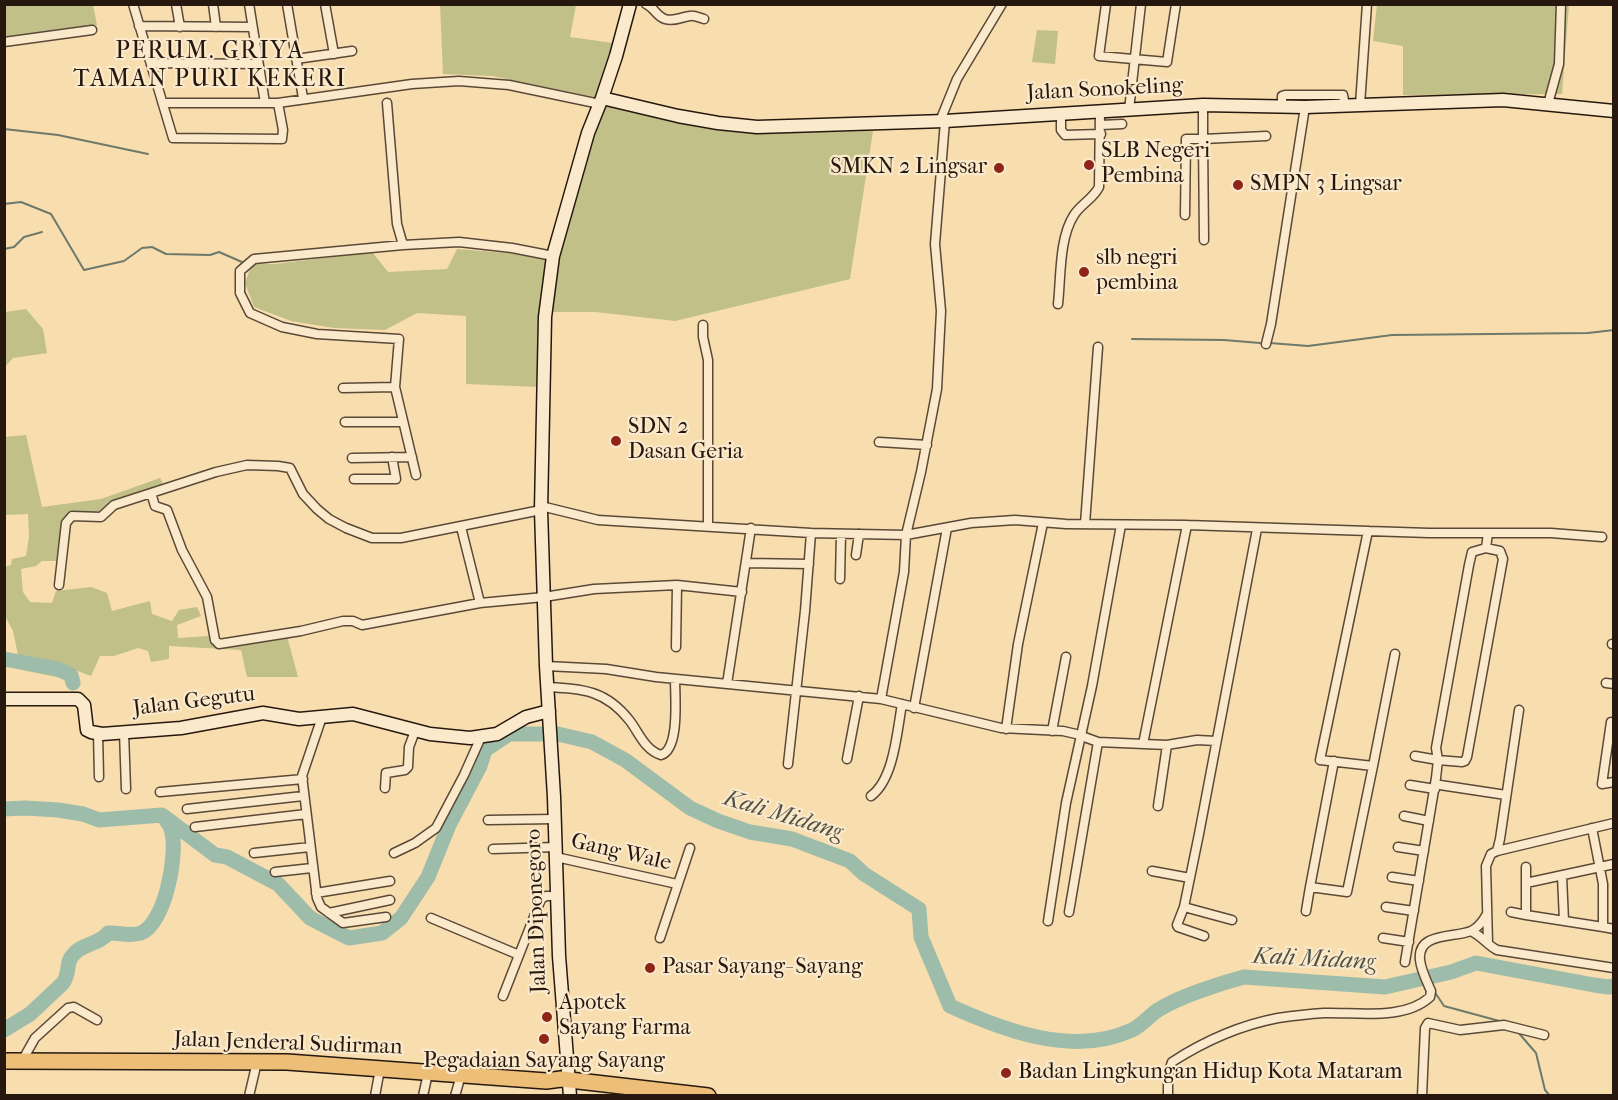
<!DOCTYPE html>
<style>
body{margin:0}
#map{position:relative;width:1618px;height:1100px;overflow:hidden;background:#f8ddaf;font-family:"IM FELL French Canon",serif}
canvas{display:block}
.frame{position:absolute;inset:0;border:6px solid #26180f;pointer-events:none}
</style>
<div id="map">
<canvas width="1618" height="1100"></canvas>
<div class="frame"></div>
</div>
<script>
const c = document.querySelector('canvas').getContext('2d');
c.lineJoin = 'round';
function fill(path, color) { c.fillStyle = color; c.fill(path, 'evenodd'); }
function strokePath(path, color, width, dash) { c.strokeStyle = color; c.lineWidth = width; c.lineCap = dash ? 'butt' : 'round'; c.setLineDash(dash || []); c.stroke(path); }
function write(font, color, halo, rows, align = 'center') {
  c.font = font + ' "IM FELL French Canon",serif'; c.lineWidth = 4.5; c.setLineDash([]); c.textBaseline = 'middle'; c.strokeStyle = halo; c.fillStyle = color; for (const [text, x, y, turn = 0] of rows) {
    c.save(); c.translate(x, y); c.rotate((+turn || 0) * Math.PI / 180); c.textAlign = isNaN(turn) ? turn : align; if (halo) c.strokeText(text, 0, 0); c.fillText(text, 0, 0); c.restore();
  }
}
const green = new Path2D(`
 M4,5h89l4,20 -92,12z
 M440,5h136l-6,32 43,6 -18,54 -103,-21 -49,-2z
 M1377,5h192l-7,89 -159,1v-49l-30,-5z
 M1037,30l21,1 -3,33 -23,-2z
 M606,106l75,15 75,12 117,-2 -23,148 -175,42 -79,-9h-58l1,75 -73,-3v-68l-49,-3 -32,17 -51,-2 -43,-7 -37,-14 -9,-24 7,-19h23l97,-12 16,20 59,-3 10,-20 100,8 25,-91z
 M26,309l17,20 4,24 -34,5 -8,9v-55z
 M26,435l16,72 59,-8 59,-21 4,7 -54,19 -14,9 -34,10 -5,38h-15l-6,5 -15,3 2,23 7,10 22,1 4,-12 35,-4 16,6 5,18 38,-10 2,13 20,7 7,-11 18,-3 4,9 -24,9 1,13 31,-2 9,10 69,-10 11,41h-51l-6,-27 -72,-4v13l-18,3 -3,-11 -10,-3 -24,8h-14l-9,20 -16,-6 -14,8 -43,-9v-14l-5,-24 -8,-15 -1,-49 7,-2 1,-6 14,-3 3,-19 -1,-23 -23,1v-78z`);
const stream = new Path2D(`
 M4,129l54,6 90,19
 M4,204l17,-2 30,12 33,56 40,-9 18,-13 10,-1 14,7 44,1 9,-3 23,10
 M4,249l10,-2 10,-10 18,-5
 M1132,339l92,1 36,3
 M1270,343l38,3 84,-11 196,-2 26,-3
 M1434,991l10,15 59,16
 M1517,1031l19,22 9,37 5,6`);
const river = new Path2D(`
 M4,659l54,10 13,6 2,8
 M4,809l21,-1 33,2 25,4 16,6 63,-5 53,40 12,2 51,27 32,34 39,20 33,-5 19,-15 27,-41 21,-52 31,-59 5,-16 24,-16h49l34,8 33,18 65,48 28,13 32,11 42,7 58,22 14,13 55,35 2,28 29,69c55,25 124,51 182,24 10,-5 17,-14 26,-20 20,-13 63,-27 86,-33l141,10 66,-15 25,-9 118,22 14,2 6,-1
 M4,1030l26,-16 33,-31c7,-10 3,-20 9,-27 9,-13 27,-11 36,-23 11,-1 21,4 33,0 24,-9 38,-81 30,-104 -1,-4 -5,-8 -7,-12`);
const street = new Path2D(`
 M133,4l40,134 109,1 1,-9 -5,-27
 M176,4l4,23
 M213,4l3,23
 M249,4l16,99
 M287,4l16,94
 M325,4l9,50
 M646,4c9,4 10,12 19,15 10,3 15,-2 25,-3 4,-1 10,2 14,3
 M1106,4l-7,52 68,6 9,-58
 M139,26l113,1
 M4,42l88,-12
 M296,59l56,-8
 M151,63l107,1
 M163,103h115l134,-19 47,-3 50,4 91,19
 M387,103l10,121 6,21
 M1548,104l11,-40 2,-60
 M1360,105l7,-101
 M1282,106v-10l3,-1h58l2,10
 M1129,110l12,-106
 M1061,114v16l4,5 36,-1
 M940,121l17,-42 45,-75
 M1101,125l21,-1
 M1185,215l1,-76h17v-34
 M1204,240l-1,-101 63,-3
 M1058,304c3,-27 1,-66 16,-89 7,-11 20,-17 25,-28l1,-76
 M703,325v12l5,23v166
 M1266,344l5,-20 34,-217
 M343,388l52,-1
 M345,422h58
 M879,442l48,3
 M352,458l60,-1
 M416,475l-21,-88 4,-48 -82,-5 -35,-7 -32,-14 -10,-20v-22l14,-12 149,-14 56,-3 53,6 41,8
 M354,479h42l-4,-22
 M151,493l4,13 12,4 15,40 25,47 8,43 4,4 82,-13 42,-10h10l9,4 118,-22 64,-6 50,-8 83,-4 65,7
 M541,506l57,14 213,13 95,2 65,-12 44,-3 51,4 121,1 242,8h122l51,4
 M1085,524l13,-177
 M461,527l19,76
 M1368,531l-48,229 53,6 22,-112
 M856,555l3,-21
 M747,563l62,1
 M840,579l1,-45
 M59,585l7,-62 6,-7 29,1 13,-12 102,-33 31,-7 31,1 12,2 13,26 14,15 12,10 17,9 26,10h29l140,-28
 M1612,644h2
 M676,647l1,-62
 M546,666l60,3 50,8 225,22 120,29 62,3 13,3 22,8 69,3 30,-5 19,1
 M1606,683l8,1
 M727,684l24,-156
 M547,687c36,2 59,3 83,34 9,12 15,29 31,34 19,-6 14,-58 14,-76
 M881,699l23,-127 2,-37 15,-63 16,-83 4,-78 -6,-67 10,-123
 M914,708l33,-180
 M322,717l-20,59 15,122 4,9 22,16 43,-6
 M1614,723l-3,-1 -9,62 12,-2
 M1006,729l12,-85 25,-121
 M1052,731l14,-74
 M124,732l2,57
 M98,733l1,44
 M1143,744l44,-219
 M1415,756l23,4 24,2 3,-1 2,-4 36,-198 -3,-8 -14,-3
 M847,759l12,-63
 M1334,761l-24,126 37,5 26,-126
 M788,764l17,-153 6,-78
 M1410,785l25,4
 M1440,785l66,10
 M385,788l1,-15 19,-3 3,-3 1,-20 6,-16
 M160,792l143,-13
 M871,796c23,-17 26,-64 31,-92
 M1158,806l9,-61
 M187,809l116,-13
 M1404,816l25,5
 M488,820l67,-1
 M195,827l111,-13
 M1592,828l11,56v43l11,2
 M1398,847l26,4
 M493,849l63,-2
 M1497,851l3,-12 19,-129
 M254,853l56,-6
 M394,853l21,-10 21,-15 28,-53 17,-38
 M556,857l121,27
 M1526,867v16
 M1152,871l38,7
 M275,872l37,-4
 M1562,876l2,45
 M1392,877l27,4
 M316,893l74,-12
 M1184,907l48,13
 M1386,907l28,4
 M1306,911l4,-24
 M1069,912l29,-170
 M1511,912l15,3
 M329,913l61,-13
 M431,918l88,37
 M1048,921l18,-118 26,-117 29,-161
 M1603,927l-77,-12v-32l88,-19
 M1471,931c11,5 16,14 26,19l117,18
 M1204,936l-26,-9 -1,-2 7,-18 15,-73 58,-305
 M660,938l30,-90
 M1383,938l26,4
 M1488,943l-2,-77 5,-12 6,-3 117,-28
 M1405,962l31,-184 2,-18 -2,-12 33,-183 3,-13 14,-4 2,-15
 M503,996l38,-97 5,-3h11
 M22,1061l13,-23 33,-30 6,-1 23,13
 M249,1096l8,-34
 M375,1096l5,-27
 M423,1096l5,-23
 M455,1096l6,-21
 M1168,1096v-22l4,-12c31,-20 69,-37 106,-44 14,-2 31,-4 46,-5 32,-1 80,8 106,-16l1,-6c-4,-9 -10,-21 -11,-31 -3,-28 34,-22 51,-29 7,-3 12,-10 16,-17
 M1422,1096l3,-68 3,-5 32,7 44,-5 40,10`);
const secondary = new Path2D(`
 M602,98l76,18 40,7 39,4 188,-6 258,-16 102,2 198,-7 111,11
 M4,699h74l6,6 3,25 4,2 11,2 79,-6 82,-15 36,6 54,-5 77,20 40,4 27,-4 29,-17 23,-6
 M570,1096l-11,-140 -5,-159 -8,-131 -5,-156 4,-193 8,-61 35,-123 14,-35 14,-42 14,-52`);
const highway = new Path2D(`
 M4,1061l283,1 259,19 15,-2 147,17`);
const markers = [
 [1089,165,6,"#8f2418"],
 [999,168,6,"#8f2418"],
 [1238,185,6,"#8f2418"],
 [1084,272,6,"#8f2418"],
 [616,441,6,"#8f2418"],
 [650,968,6,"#8f2418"],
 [547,1017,6,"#8f2418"],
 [544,1039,6,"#8f2418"],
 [1006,1073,6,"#8f2418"]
];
const streetNames = [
 ["Jalan Sonokeling",1105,90,-3],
 ["Jalan Gegutu",194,702,-7],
 ["Gang Wale",621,853,13],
 ["Jalan Diponegoro",537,911,-92],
 ["Jalan Jenderal Sudirman",288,1044,2]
];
const poiNames = [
 ["SLB Negeri",1101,152],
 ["Pembina",1101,177],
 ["SMKN 2 Lingsar",987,168,"right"],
 ["SMPN 3 Lingsar",1250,185],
 ["slb negri",1096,259],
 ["pembina",1096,284],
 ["SDN 2",628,428],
 ["Dasan Geria",628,453],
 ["Pasar Sayang- Sayang",662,968],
 ["Apotek",559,1004],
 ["Sayang Farma",559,1029],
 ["Pegadaian Sayang Sayang",544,1062,"center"],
 ["Badan Lingkungan Hidup Kota Mataram",1018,1073]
];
const neighbourhoodNames = [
 ["PERUM. GRIYA",210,52],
 ["TAMAN PURI KEKERI",210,80]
];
const waterNames = [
 ["Kali Midang",783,816,17],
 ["Kali Midang",1314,960,3]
];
fill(green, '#c0c088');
strokePath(stream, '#6d7a6b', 2);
strokePath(river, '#9dbca9', 15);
strokePath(street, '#5a4937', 11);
strokePath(secondary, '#26180f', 15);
strokePath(highway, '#26180f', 18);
strokePath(street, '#fae9cb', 8);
strokePath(secondary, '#fae9cb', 12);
strokePath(highway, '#ecbe78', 15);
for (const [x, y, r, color] of markers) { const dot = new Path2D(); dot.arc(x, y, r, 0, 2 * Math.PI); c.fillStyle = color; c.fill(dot); strokePath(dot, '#fae9cb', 2); }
write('22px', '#26180f', '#fae9cb', streetNames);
write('22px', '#26180f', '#fae9cb', poiNames, 'left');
c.letterSpacing = '1.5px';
write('24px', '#26180f', '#fae9cb', neighbourhoodNames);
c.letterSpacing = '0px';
write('italic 24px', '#505145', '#fae9cb', waterNames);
</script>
